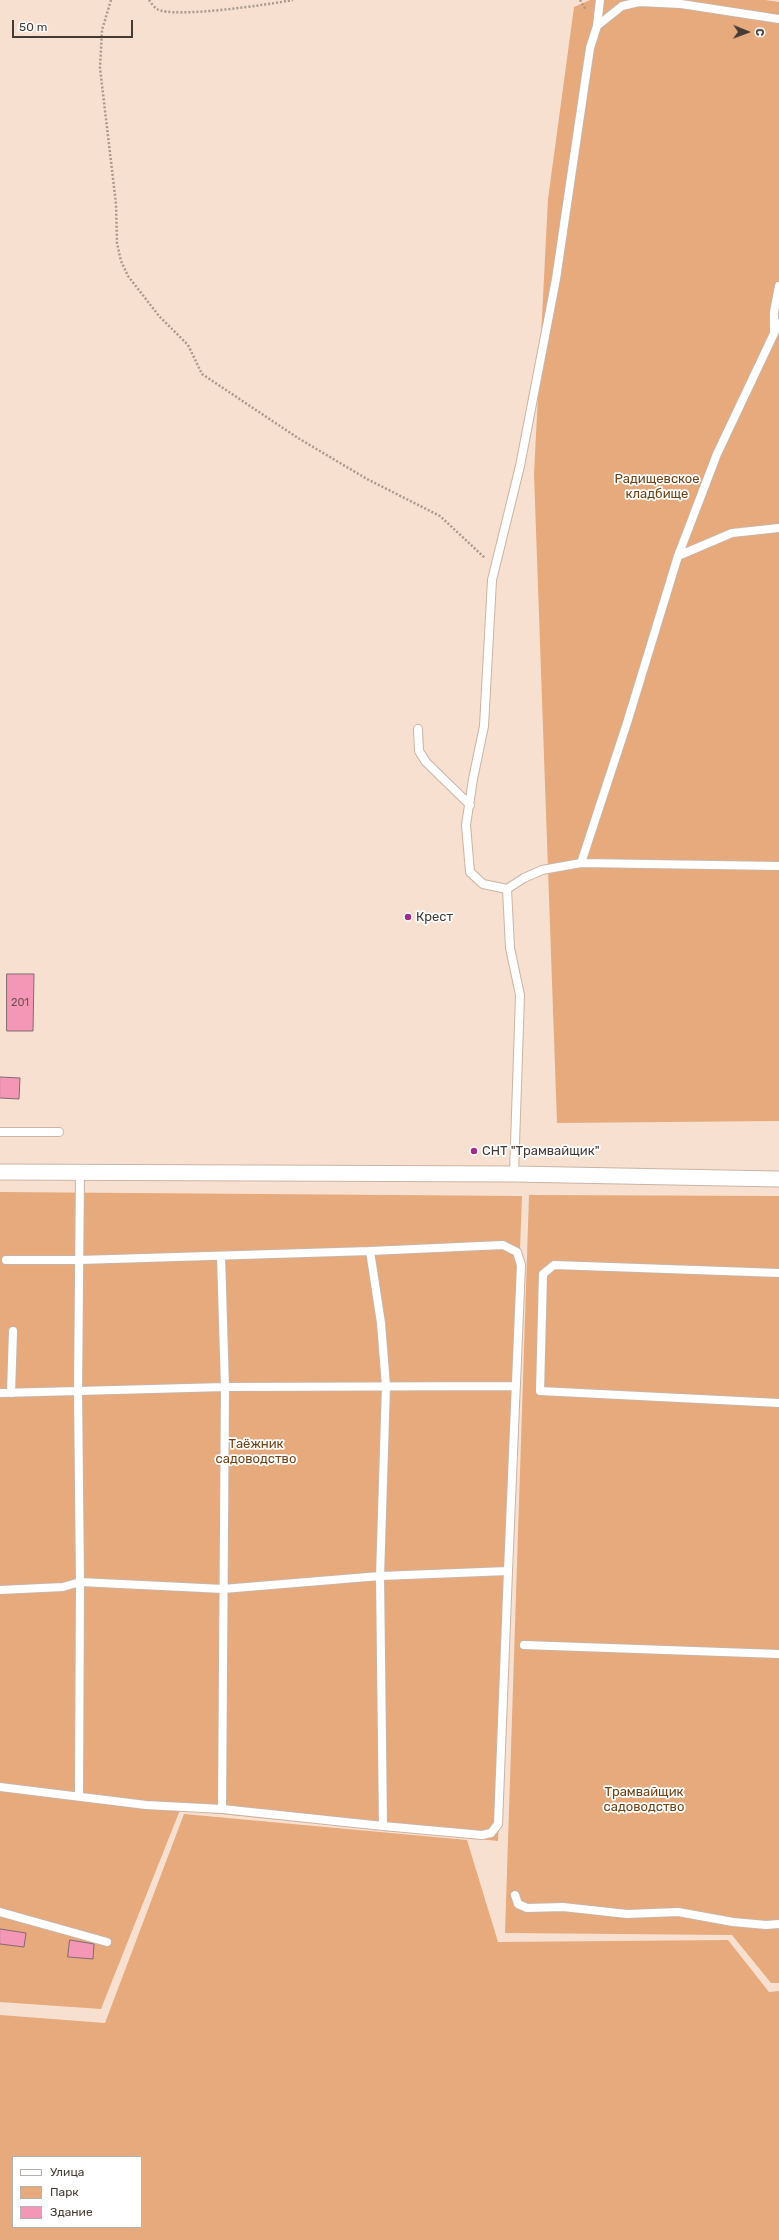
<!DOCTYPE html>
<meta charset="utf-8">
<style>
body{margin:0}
#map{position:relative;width:779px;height:2240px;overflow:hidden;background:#f7e0d0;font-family:Rubik,sans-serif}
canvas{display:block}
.legend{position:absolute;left:12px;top:2156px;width:130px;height:72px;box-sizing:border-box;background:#fff;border:1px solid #b4b1ae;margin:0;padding:5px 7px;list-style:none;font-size:12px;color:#443b34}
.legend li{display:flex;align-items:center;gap:8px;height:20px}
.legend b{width:20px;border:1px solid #b4b1ae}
.north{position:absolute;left:727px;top:12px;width:40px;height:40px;-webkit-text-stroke:3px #fff;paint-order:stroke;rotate:91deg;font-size:11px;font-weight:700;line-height:16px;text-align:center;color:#443b34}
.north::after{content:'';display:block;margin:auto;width:14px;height:18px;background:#443b34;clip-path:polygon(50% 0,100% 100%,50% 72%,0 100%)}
.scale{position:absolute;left:12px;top:20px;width:121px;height:18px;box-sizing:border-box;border:2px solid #443b34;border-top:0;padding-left:5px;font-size:12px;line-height:14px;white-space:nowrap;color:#443b34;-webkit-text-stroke:3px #fff;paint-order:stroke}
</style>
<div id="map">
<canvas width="779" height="2240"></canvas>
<ul class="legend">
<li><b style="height:5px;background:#fff"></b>Улица</li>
<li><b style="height:11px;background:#e6aa7c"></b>Парк</li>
<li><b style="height:11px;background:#f497b6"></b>Здание</li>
</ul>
<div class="north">С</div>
<div class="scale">50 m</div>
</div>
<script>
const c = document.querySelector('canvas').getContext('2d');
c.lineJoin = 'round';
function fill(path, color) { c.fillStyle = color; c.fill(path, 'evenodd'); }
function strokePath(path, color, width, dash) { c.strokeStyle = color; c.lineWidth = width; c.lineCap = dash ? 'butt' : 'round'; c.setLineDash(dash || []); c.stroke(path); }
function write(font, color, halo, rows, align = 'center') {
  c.font = font + ' Rubik,sans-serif'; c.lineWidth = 3.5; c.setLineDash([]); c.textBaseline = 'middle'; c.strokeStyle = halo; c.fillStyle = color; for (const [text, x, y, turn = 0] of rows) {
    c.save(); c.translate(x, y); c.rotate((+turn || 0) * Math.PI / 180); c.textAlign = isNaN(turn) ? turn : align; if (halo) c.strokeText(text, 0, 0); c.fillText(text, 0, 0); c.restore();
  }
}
const green = new Path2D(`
 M590,0h175l14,2v1119l-222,2 -23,-649 14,-275 26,-192z
 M0,1192l522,4 -24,645 -318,-31 -79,199 -101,-7z
 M529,1195l250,1v787h-8l-39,-48 -227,-2z
 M184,1814l283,26 31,102 230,-2 41,52 10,-1v249h-779v-225l105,8zM13,2157h128v70h-128z`);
const building = new Path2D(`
 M7,974h27l-1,57h-26z
 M0,1077l20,1 -1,21 -19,-1z
 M0,1929l26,4 -2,14 -24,-3z
 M70,1940l24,4 -1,15 -25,-2z`);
const path = new Path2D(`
 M111,0l-9,30 -2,38 16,136 1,39 4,18 7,15 31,40 29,29 14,29 96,64 69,41 73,37 45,42
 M149,0c2,3 5,7 8,9 16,10 114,-5 136,-9
 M580,0l6,10`);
const service = new Path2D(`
 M597,26l3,-26
 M774,331v-19l5,-26
 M678,556l54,-23 47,-5
 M418,729l1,22 7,11 44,43
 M581,863l46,-140 51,-167 39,-102 62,-131
 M507,889l-24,-5 -13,-12 -4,-47 7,-46 11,-53 8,-146 28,-114 36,-187 34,-231 7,-22 25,-20 17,-4 42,2 98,15
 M0,1132h59
 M80,1172l-2,219 147,-4 -3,422
 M514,1174l6,-179 -10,-47 -3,-59 17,-11 18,-8 39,-7 198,3
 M221,1256l4,131 291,-1
 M779,1273l-225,-8 -11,9 -3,117 239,12
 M0,1393l78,-2 2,191 -1,214
 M11,1393l2,-62
 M0,1590l63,-3 17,-5 143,7 157,-13 128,-5 13,-306 -4,-13 -14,-7 -133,6
 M524,1645l255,9
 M0,1787l146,18 76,4 161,17 -3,-250 6,-190 -5,-63 -11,-72 -290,9h-74
 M383,1826l99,9 9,-2 7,-9 10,-253
 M515,1895l3,9 9,4 36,-1 64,7 51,-2 55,10 33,3 13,-1
 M0,1912l107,30`);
const minor = new Path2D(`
 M0,1172l514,2 265,5`);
const markers = [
 [408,917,4,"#9f2e8a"],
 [474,1151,4,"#9f2e8a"]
];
const numberNames = [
 ["201",20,1003]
];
const parkNames = [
 ["Радищевское",657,479],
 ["кладбище",657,494],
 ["Таёжник",256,1444],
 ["садоводство",256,1459],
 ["Трамвайщик",644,1792],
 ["садоводство",644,1807]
];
const poiNames = [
 ["Крест",416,917],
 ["СНТ \"Трамвайщик\"",482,1151]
];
fill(green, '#e6aa7c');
fill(building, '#f497b6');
strokePath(building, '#826a71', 1);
strokePath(service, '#cab4a5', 10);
strokePath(minor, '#cab4a5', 17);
strokePath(path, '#aa998d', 2.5, [2, 2]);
strokePath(service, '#fff', 8);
strokePath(minor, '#fff', 15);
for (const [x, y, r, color] of markers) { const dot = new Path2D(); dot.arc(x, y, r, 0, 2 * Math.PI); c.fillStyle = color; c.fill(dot); strokePath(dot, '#fff', 1.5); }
write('11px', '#705254', null, numberNames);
write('13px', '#724116', '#fff', parkNames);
write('13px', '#443b34', '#fff', poiNames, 'left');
</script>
